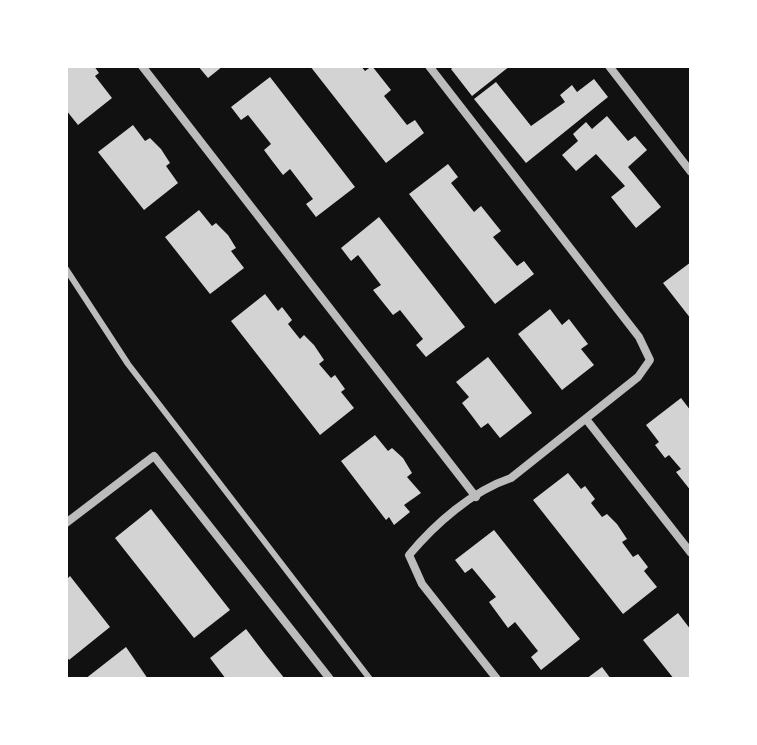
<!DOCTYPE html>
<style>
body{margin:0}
#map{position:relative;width:757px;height:745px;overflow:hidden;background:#111;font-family:"Golos Text",sans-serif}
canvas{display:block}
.frame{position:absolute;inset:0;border:68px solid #fff;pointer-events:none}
</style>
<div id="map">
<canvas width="757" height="745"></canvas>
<div class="frame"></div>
</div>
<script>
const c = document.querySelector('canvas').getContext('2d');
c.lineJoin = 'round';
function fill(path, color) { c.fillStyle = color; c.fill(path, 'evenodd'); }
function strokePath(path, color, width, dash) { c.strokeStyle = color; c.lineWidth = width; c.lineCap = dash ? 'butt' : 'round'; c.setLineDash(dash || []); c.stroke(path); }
const building = new Path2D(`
 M66,66h28l5,7 -4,3 17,22 -34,27 -12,-15z
 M198,66h25l-15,12z
 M310,66h51l4,5 7,-5 19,24 -7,6 23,29 8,-5 9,13 -38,30z
 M454,66h56l-38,30 -21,-27z
 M270,77l85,110 -39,30 -10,-13 7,-5 -23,-30 -7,6 -10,-13 -9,-12 7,-6 -23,-29 -7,5 -10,-13z
 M594,79l14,18 -82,66 -52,-64 22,-17 35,44 34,-24 -5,-7 12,-10 5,7z
 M607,116l21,25 7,-5 12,14 -19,17 33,40 -25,21 -25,-31 14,-11 -29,-32 -20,17 -14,-16 16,-14 -5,-7 13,-12 6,7z
 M133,125l12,16 5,-3 11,11 9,14 -4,3 12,17 -34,27 -46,-58z
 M448,164l10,13 -7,6 23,29 7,-6 20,25 -8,6 24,29 7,-5 10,13 -39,30 -86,-110z
 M199,210l13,16 4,-3 12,12 8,13 -5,3 13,17 -34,26 -45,-57z
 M379,217l86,110 -39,30 -10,-12 7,-6 -23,-29 -7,5 -20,-25 8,-5 -23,-30 -7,6 -10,-13z
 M691,262v57l-28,-36z
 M265,294l13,17 4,-4 10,13 -4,4 12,15 4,-4 10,10 10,15 -5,4 12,14 4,-3 10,14 -4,3 13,16 -34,27 -89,-114z
 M550,309l12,16 7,-6 19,25 -7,5 13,16 -32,25 -44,-56z
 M488,357l44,56 -32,25 -12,-15 -7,5 -9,-12 -10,-13 7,-6 -13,-15z
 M681,398l10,13v80l-15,-19 5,-3 -12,-14 -4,3 -10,-13 4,-3 -13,-17z
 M375,435l13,16 4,-3 11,10 9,15 -5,4 14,16 -17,12 6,7 -16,13 -5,-8 -3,3 -45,-59z
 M568,473l13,16 4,-3 10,13 -4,4 11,14 5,-3 10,10 10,15 -5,3 11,15 5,-3 10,13 -4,4 13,16 -34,27 -90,-114z
 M151,509l79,101 -36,28 -79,-100z
 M494,530l86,109 -39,31 -10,-13 7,-6 -23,-29 -7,6 -19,-26 7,-5 -24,-29 -7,5 -10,-13z
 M70,576l40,51 -41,33 -3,-5v-75z
 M678,613l13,17v49h-17l-31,-39z
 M246,629l19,25 20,25h-59l-16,-21z
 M126,647l22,32h-63z
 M602,667l9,12h-25z`);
const service = new Path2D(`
 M66,269l62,95 242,315`);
const minor = new Path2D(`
 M142,66l334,431
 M429,66l210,271 11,23 -12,17 -127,101c-39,13 -76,46 -102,77l13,29 75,95
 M609,66l82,106
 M586,419l105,134
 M66,523l88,-67 176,223`);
fill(building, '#d3d3d3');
strokePath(service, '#bcbcbc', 6);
strokePath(minor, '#bcbcbc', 8);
</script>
